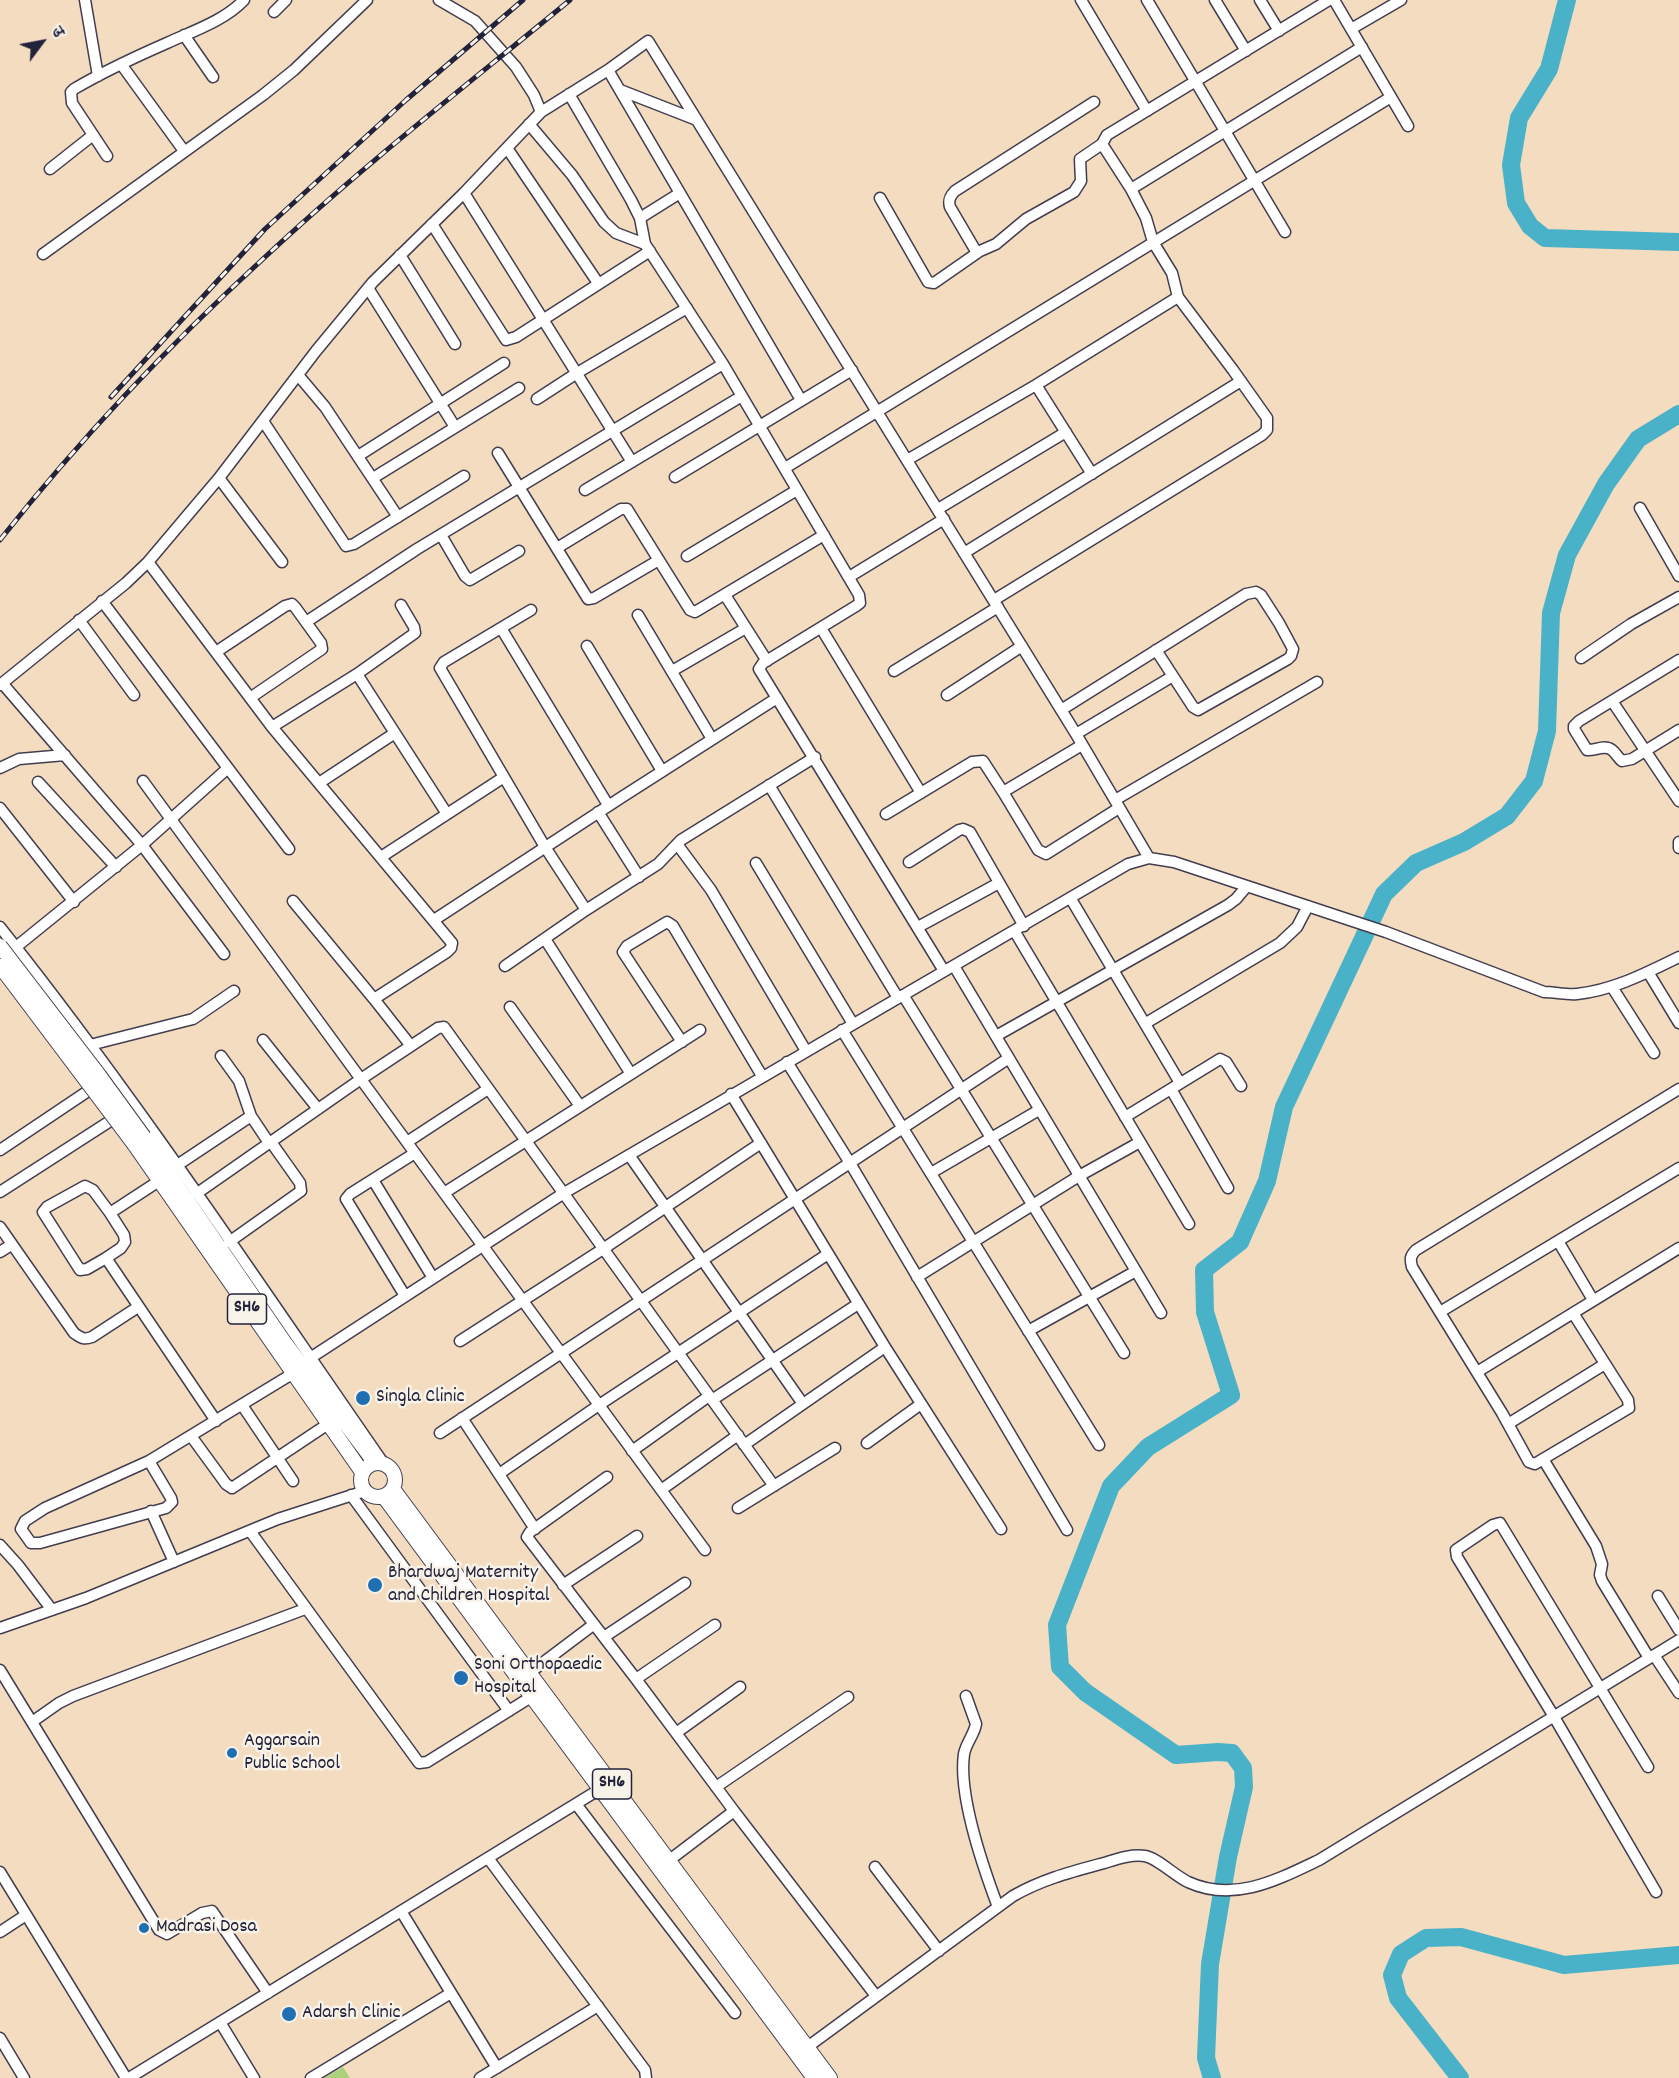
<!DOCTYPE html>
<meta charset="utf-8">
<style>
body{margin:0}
#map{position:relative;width:1679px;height:2078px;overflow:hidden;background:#f4dcc1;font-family:Dekko,"Playpen Sans Deva",sans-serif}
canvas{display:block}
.north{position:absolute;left:12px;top:12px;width:60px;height:60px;-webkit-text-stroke:4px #f7f3e8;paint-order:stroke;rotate:58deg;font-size:16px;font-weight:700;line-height:24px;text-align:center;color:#22223b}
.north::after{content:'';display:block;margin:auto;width:21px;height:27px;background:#22223b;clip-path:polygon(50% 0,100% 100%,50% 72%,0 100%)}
</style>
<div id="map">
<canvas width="1679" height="2078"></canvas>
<div class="north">उ</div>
</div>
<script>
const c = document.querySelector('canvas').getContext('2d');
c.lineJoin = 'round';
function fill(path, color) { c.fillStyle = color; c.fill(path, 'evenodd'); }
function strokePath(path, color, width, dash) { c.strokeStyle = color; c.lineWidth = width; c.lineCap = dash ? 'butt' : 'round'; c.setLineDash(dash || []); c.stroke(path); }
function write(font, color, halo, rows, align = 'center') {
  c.font = font + ' Dekko,sans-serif'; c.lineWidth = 5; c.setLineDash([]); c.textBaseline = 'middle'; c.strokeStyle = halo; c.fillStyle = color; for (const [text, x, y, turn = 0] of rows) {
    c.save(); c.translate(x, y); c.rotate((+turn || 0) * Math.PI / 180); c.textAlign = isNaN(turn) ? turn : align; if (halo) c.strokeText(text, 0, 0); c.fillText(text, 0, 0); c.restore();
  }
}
const green = new Path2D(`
 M343,2067l7,11h-26z`);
const river = new Path2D(`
 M1567,0l-18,69 -30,49 -8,47 5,38 14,23 15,12 134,4
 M1212,2078l-6,-20 4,-94 18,-107 16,-70 -1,-19 -11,-15 -14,-1 -42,3 -91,-63 -25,-25 -3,-42 54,-139 37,-39 83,-52 -26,-83 -1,-42 36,-28 27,-61 17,-74 100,-213 32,-31 48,-21 43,-26 27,-35 13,-50 4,-118 16,-58 39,-71 32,-45 41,-25
 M1460,2078l-62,-80 -6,-23 9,-21 25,-16 35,-1 103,28 115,-10`);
const minor = new Path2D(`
 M85,0l13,76
 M1081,0l66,111
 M1147,0l138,232
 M1215,0l31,51
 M1260,0l19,31
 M1334,0l74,126
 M274,12l12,-12
 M1351,29l50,-29
 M184,35l29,42
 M121,64l63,87
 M608,70l193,330
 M620,90l77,30
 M569,94l62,106 9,18 5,26 78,120 136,231 1,8 -4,3 -93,57 -4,6 185,302
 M541,112l67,-42 40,-29 428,693 73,124
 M529,124l43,51 32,47 12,11 29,11
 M507,148l91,135
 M107,156l-35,-53 -1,-11 3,-3c29,-17 61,-32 93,-46 26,-12 57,-22 77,-43
 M50,169l43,-34
 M1131,189l231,-142
 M464,193l168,269
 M880,198l48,84 6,1 46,-32 16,-7 30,-25 48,-27 7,-11 -1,-22 22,-15 5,-9 222,-135
 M640,218l40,-25
 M432,224l74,116 10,-3 134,-86
 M977,253l-27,-46c-2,-7 0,-11 5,-16l139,-89
 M43,254l220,-159 31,-25 73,-70
 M400,255l55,89
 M368,288l87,139
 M298,375l27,32 73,110
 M1036,385l56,89
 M537,399l40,-26 110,-65
 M263,421l83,125 8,-2 110,-68
 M498,453l90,146 6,-1 65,-38
 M358,456l146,-93
 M907,460l129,-75 142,-88
 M785,468l606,-371
 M675,477l177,-107
 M219,478l63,84
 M373,478l146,-90
 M585,490l157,-94
 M1640,508l39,68
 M938,509l128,-77
 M441,535l24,41 5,4 49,-29
 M557,548l64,-39h6l63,101 5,2 129,-77
 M964,553l277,-172
 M687,556l110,-66
 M148,562l124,165 180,216 -1,5 -4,4 -73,47
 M849,577l95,-58
 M725,595l42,66
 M994,600l268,-165 5,-5v-12l-34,-48 -55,-73 -6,-24 -19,-31 -7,-24 -15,-29 -29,-45
 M102,601l187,248
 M531,610l-87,52 -4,6 105,179 41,63
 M638,615l74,124
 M79,620l55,75
 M306,622l111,-73 306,-185
 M501,628l107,177
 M821,628l100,165
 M587,646l75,125
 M216,652l69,-46 7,-2 3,3 26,36 1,6 -72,49
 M1581,658l50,-34 48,-27
 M1679,660l-100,61 -5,5v3l13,21c8,1 17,-6 25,0 4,3 6,8 10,11l10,-2 47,-29
 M672,671l74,-43
 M894,671l104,-64
 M357,674l90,140
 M2,683l140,162 82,109
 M0,685l126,-102 22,-21 71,-84 97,-127 57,-69 91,-89 77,-81 -7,-17 -18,-28 -41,-46 -36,-21
 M947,695l75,-49
 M1612,701l67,100
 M1061,710l185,-116 10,-2 5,3 18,28 14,26 -2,7 -3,3 -90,51 -5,-3 -37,-57
 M272,727l85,-53 58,-41 -1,-6 -13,-22
 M1076,734l97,-58
 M0,768l19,-9 46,-4
 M143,781l562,769
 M38,782l78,85
 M319,783l76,-50
 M769,785l129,213
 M1003,792l35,58 8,4 73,-46
 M1115,800l202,-118
 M0,808l74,94
 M598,812l41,65
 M886,814l86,-52 11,-1 20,31 79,-47
 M1679,842v6
 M677,844l34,46 95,161
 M381,857l123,-80
 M909,862l50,-32 4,-1 7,3 54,94
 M756,863l97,161
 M1071,899l109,184
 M293,901l81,98 37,47
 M434,920l188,-123 155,-99
 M0,927c137,172 259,357 384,537
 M918,927l81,-44
 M1015,932l174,292
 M545,939l86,135
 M16,947l126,-102 86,-77
 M505,966l81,-56 72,-46 23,-24 134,-83
 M954,966l207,347
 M1648,972l31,51
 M1612,987l42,66
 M903,995l221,358
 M510,1007l70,99
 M1146,1023l134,-80 17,-16 11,-21
 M842,1030l257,415
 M996,1036l232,-131 8,-6 11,-13
 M263,1040l55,69
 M682,1042l-59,-90 4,-6 40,-24 6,4 89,150
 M90,1045l103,-26 41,-28
 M221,1056l18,25 12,35 18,27
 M787,1062l63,101 217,367
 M1171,1089l57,99
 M731,1094l154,253 116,182
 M1125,1117l95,-58 6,3 15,24
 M407,1142l81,-53
 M0,1150l97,-65
 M629,1155l174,249
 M176,1166l75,-50
 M931,1173l108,-63
 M373,1180l60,98
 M159,1181l-49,32 -17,-23 -8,-4 -38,21 -4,5 37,58 7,-1 19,-11 110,163
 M0,1192l121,-78
 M444,1193l256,-163
 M196,1194l165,-115 77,-51 6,-1 330,459
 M0,1227l74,106c7,5 10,7 18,4l46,-30
 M1558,1241l35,59
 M229,1242l72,-51 -1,-8 -29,-41
 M0,1252l11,-7
 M106,1258l15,-10 4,-6 -1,-7 -14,-22
 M917,1277l162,-101 61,-34
 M405,1296l-59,-97 4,-5 65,-41
 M1440,1312l239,-144
 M1028,1331l108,-60
 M460,1341l143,-92 158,-106
 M301,1364l263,-171 564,-329 21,-6 25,4 212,70 158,60c11,0 22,3 33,2 37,-4 69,-21 102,-37
 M1477,1372l202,-124
 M712,1400l146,-96
 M242,1405l51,76
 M462,1418l73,111
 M1508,1424l97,-60
 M440,1433l569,-375
 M191,1436l35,48 6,4 96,-64
 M867,1443l54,-39
 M744,1445l141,-98
 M632,1451l77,-55
 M1543,1459l86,-51 -1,-8 -55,-87
 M149,1461l22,37 1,4 -6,6 -126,35h-9l-10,-14 4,-8 20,-13 104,-47 143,-87
 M499,1474l100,-69 229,-151
 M607,1477l-77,55 -3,5 109,142 98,132 -71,54
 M661,1490l77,-55
 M351,1495l158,216
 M738,1508l97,-60
 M151,1511l23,51
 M250,1531l169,232 8,-1 104,-65
 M0,1545l18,20 34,45
 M563,1585l74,-49
 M1658,1596l21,34
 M0,1628l86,-30 192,-79 87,-28
 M604,1637l81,-54
 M1654,1655l25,38
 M1649,1658l-47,-77 -2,-6 2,-11 -6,-18 -53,-87 -8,5 -6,-2 -27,-49 -90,-146c-2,-8 -2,-11 4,-17l263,-161
 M0,1670l159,260 8,4 35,-21 10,-2 56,82
 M524,1677l69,-52
 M636,1679l79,-54
 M966,1696l10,28c-2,11 -10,19 -12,30 -6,42 19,113 34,153
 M32,1722l27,-19 14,-7 232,-87
 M676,1733l64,-46
 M1648,1767l-148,-244 -7,2 -37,25 1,7 96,158 103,177
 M716,1787l132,-90
 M576,1804l159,209
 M734,1811l142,185
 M488,1858l157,212 1,8
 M875,1867l64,84
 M0,1872l126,206
 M401,1911l96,157
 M0,1932l26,-17
 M220,2022l34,56
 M0,2038l24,40
 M802,2051l211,-155c30,-17 58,-24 91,-33 13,-4 27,-9 41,-7 12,2 29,19 43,26 46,21 89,-2 131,-22l360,-220
 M129,2078l476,-292
 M311,2078l140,-85
 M480,2078l118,-72`);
const major = new Path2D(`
 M144,1137l141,206 90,120
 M134,1144l228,328
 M361 1480a17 17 0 1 1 34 0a17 17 0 1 1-34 0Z
 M393,1489l437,589
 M384,1497l430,581`);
const rail = new Path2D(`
 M111,397l154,-168 141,-129 117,-100
 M0,540c80,-101 169,-195 264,-282 97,-91 203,-173 306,-258`);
const majorBridge = new Path2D(`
 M0,946l99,129 45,62
 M0,966l134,178`);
const markers = [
 [363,1398,8,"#1f6fb2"],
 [375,1585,8,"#1f6fb2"],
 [461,1678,8,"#1f6fb2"],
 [232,1753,6,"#1f6fb2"],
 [144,1928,6,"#1f6fb2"],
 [289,2014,8,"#1f6fb2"]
];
const shields = [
 [247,1309,39],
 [612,1784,39]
];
const shieldNames = [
 ["SH6",247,1309],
 ["SH6",612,1784]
];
const poiNames = [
 ["Singla Clinic",376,1398],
 ["Bhardwaj Maternity",388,1574],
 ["and Children Hospital",388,1597],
 ["Soni Orthopaedic",474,1666],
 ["Hospital",474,1689],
 ["Aggarsain",244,1742],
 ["Public School",244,1765],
 ["Madrasi Dosa",156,1928],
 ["Adarsh Clinic",302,2014]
];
fill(green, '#add17a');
strokePath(river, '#49b2c8', 18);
strokePath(minor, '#423e4f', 13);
strokePath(major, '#423e4f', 16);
strokePath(minor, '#fff', 10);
strokePath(major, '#fff', 14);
strokePath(rail, '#22223b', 5);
strokePath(rail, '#f7f3e8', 3, [9]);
strokePath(majorBridge, '#423e4f', 16, []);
strokePath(majorBridge, '#fff', 14);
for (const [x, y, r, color] of markers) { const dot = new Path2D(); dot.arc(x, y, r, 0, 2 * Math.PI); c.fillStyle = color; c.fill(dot); strokePath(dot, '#f7f3e8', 2); }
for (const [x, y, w] of shields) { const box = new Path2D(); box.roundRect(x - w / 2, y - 15, w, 30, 4.5); c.fillStyle = '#f7f3e8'; c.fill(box); strokePath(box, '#22223b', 1.5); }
write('bold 18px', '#22223b', null, shieldNames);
write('20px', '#22223b', '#f7f3e8', poiNames, 'left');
</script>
